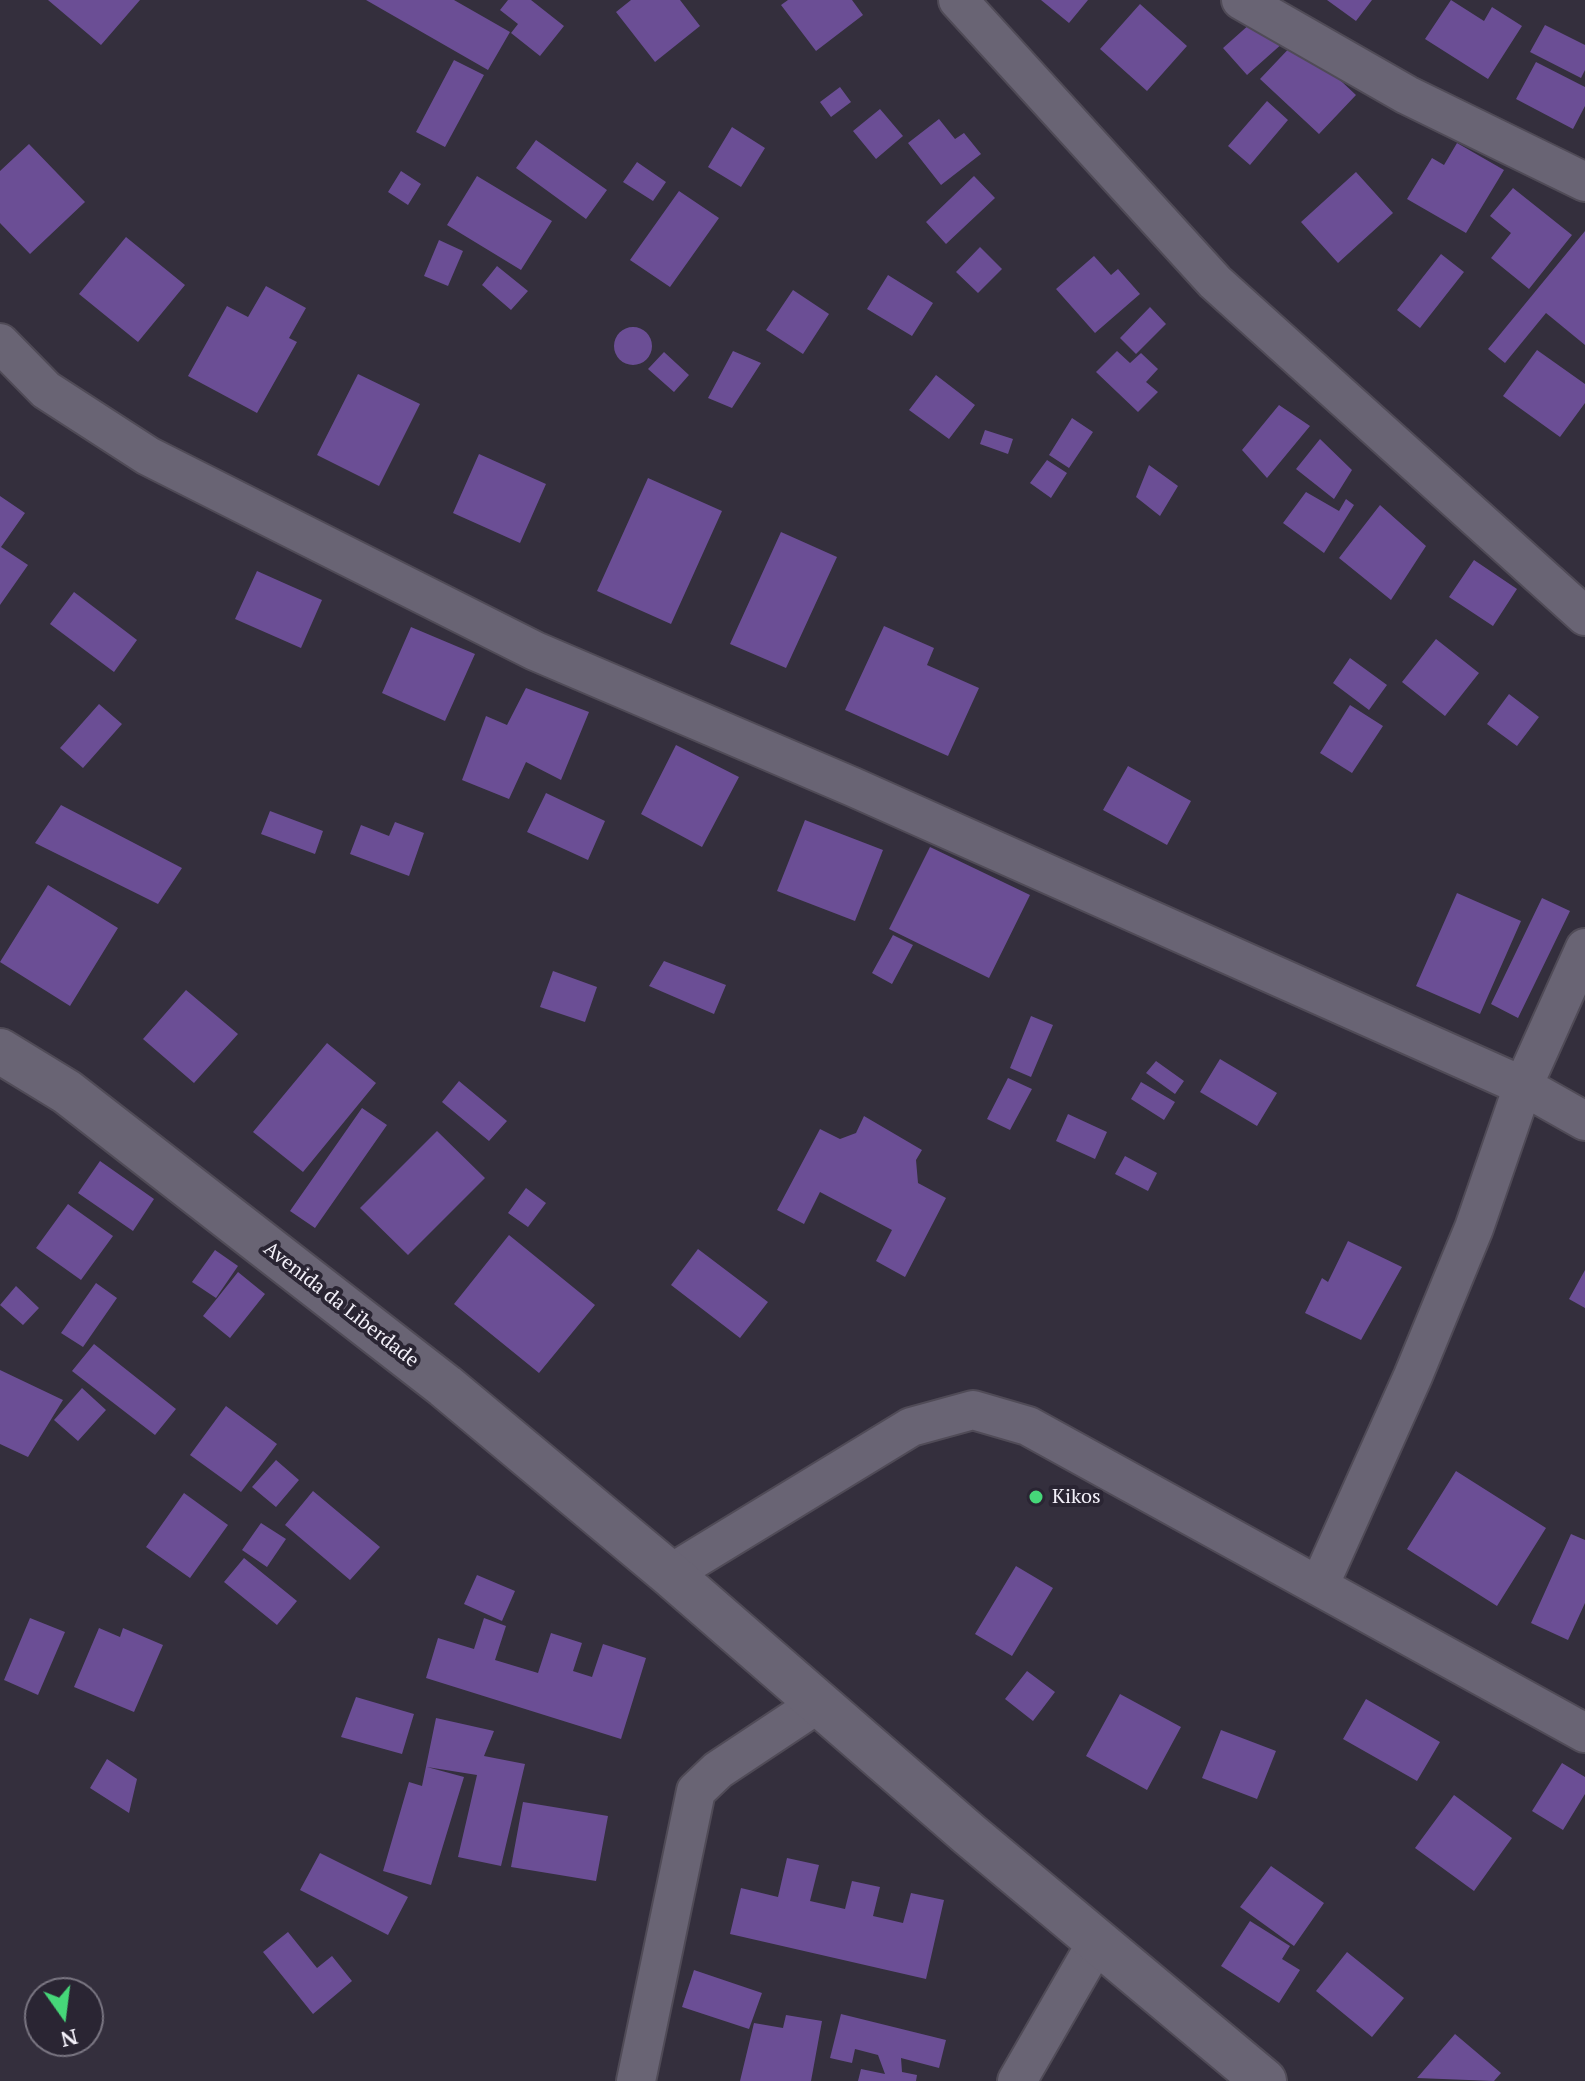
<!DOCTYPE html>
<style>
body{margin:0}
#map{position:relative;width:1585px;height:2081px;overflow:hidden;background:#342f3d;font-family:"PT Serif",serif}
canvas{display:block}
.north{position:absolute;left:24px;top:1977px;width:80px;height:80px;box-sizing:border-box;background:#2a2533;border:2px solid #7a7682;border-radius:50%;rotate:166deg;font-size:22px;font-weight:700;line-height:32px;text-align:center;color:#f3f0f9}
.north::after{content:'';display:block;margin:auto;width:28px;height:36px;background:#46d779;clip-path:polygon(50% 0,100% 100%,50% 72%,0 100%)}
</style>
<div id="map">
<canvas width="1585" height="2081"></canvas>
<div class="north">N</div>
</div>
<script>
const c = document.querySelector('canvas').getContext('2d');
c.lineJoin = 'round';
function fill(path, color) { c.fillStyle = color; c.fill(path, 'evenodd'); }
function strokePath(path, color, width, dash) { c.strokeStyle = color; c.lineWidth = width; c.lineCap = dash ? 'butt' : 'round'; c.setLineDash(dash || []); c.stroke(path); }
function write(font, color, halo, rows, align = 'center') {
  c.font = font + ' "PT Serif",serif'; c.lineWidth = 8; c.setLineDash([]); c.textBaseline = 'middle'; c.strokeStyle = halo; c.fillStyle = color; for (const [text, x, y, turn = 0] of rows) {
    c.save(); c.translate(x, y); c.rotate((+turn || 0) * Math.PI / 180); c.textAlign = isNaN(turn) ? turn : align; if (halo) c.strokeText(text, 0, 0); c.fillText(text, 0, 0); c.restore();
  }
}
const building = new Path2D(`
 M48,0h92l-39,45z
 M366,0h88l56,32 -22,38z
 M508,0h23l33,26 -24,30 -29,-23 7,-9 -18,-14z
 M631,0h49l20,26 -45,36 -39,-50z
 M788,0h64l11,15 -47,36 -35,-46z
 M1041,0h47l-19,23z
 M1327,0h45l-16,21z
 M1451,0l33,21 8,-14 30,19 -34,53 -63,-40z
 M1140,4l47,42 -40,45 -47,-42z
 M1260,15l24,27 -37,33 -24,-27z
 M1545,25l40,20v25l-4,8 -51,-26z
 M1297,40l59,55 -37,39 -59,-55z
 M454,60l30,15 -39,72 -29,-15z
 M1536,62l49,25v19l-12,23 -57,-30z
 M840,87l11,15 -20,15 -11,-15z
 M1267,101l21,19 -38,45 -22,-19z
 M880,109l23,27 -27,23 -23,-28z
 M939,119l16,20 9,-6 17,21 -40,31 -33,-42z
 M732,127l33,21 -24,39 -33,-20z
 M536,140l71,50 -21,29 -70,-51z
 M1457,143l47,27 -38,63 -59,-34 25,-41 12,7z
 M29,144l56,58 -55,52 -30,-31v-52z
 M637,162l29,20 -13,19 -30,-19z
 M401,171l20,13 -13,21 -20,-13z
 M1356,172l37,41 -55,50 -37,-41z
 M477,176l75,45 -31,49 -74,-45z
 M974,176l21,22 -49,46 -20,-22z
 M1513,188l59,47 -43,54 -38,-31 20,-25 -21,-17z
 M679,191l40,27 -49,69 -40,-27z
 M1585,231v114l-39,-32 -41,50 -17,-14z
 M126,237l59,48 -47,57 -59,-48z
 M439,240l24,11 -15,35 -24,-10z
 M980,247l22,22 -24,24 -22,-21z
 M1441,254l23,18 -44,56 -23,-18z
 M1094,256l17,19 7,-6 22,25 -45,39 -39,-44z
 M497,266l31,25 -17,19 -29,-25z
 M888,275l45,28 -21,33 -45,-27z
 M266,286l40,22 -17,30 8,4 -40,71 -69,-37 39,-70 21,11z
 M793,290l36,24 -26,40 -37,-24z
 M1150,307l16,17 -30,30 -16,-16z
 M614 346a19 19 0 1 1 38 0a19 19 0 1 1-38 0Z
 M1537,350l48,34v19l-25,34 -57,-41z
 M733,351l28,12 -29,45 -24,-10z
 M1117,351l13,12 11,-10 17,16 -12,13 12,10 -20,20 -42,-40z
 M664,352l25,23 -15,17 -26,-23z
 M358,374l62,30 -41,82 -62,-31z
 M936,375l39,30 -26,34 -40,-29z
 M1279,405l31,21 -43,52 -25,-28z
 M1072,418l21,14 -24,36 -20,-13z
 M985,430l28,9 -5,15 -28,-10z
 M1320,439l32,31 -18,29 -38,-30z
 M479,454l67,30 -26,59 -67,-30z
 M1047,460l20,13 -16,25 -21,-15z
 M1149,465l29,21 -18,30 -24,-19z
 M648,478l74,33 -51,113 -74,-33z
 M1306,492l33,19 7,-12 8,6 -30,48 -41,-30z
 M0,496l25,17 -24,34 27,18 -28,40z
 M1380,505l46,41 -35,54 -52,-42z
 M781,532l56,25 -51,111 -56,-24z
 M1474,560l43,29 -24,37 -44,-29z
 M257,571l65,29 -21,48 -66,-29z
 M74,592l63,48 -23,32 -64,-48z
 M884,626l50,22 -7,17 52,23 -31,68 -103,-46z
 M411,627l64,27 -30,67 -63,-28z
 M1436,639l43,34 -34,43 -43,-34z
 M1350,658l37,27 -18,25 -36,-27z
 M526,688l63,24 -28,68 -35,-18 -17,37 -47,-19 24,-64 21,9z
 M1509,694l30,23 -22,29 -30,-22z
 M99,704l23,20 -39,44 -23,-20z
 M1350,705l33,21 -31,47 -32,-20z
 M676,745l63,32 -37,70 -61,-33z
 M1128,766l63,35 -24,44 -64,-35z
 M546,793l59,28 -17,39 -61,-28z
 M61,805l121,63 -24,36 -123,-61z
 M270,811l53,20 -8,23 -54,-20z
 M805,820l78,30 -28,71 -78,-30z
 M395,822l29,11 -15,43 -59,-22 11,-29 28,11z
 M930,847l100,48 -41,83 -100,-49z
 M48,885l70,43 -48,78 -70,-44z
 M1457,893l64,28 -41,93 -64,-28z
 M1542,898l28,13 -52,107 -27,-14z
 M893,935l20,10 -21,39 -20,-11z
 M664,961l62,24 -12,29 -65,-28z
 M553,971l44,16 -12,35 -45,-15z
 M186,990l52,44 -44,49 -51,-44z
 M1031,1016l22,9 -22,52 -21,-9z
 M327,1043l49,40 -73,89 -50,-40z
 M1220,1059l57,34 -20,33 -57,-34z
 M1156,1061l28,20 -9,13 -29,-21z
 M1008,1078l24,11 -22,41 -23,-11z
 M459,1081l48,40 -18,20 -47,-39z
 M1141,1082l34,20 -11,18 -33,-21z
 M362,1108l25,17 -72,103 -25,-17z
 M1068,1114l39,18 -12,27 -39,-18z
 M864,1116l58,34 -6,10 2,23 28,15 -41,79 -29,-16 16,-31 -72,-38 -16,32 -27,-14 43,-81 20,10 16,-6z
 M437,1131l48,47 -77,77 -48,-47z
 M1125,1156l32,17 -9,18 -33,-17z
 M100,1161l54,38 -21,32 -55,-38z
 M526,1188l20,15 -18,24 -20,-14z
 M68,1204l45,32 -32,44 -45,-32z
 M509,1235l86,70 -56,68 -85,-69z
 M1348,1241l54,26 -41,73 -56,-27 17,-35 6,4z
 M698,1249l70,53 -28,36 -69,-53z
 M215,1250l23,16 -22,32 -24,-16z
 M1585,1270v38l-16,-9z
 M238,1272l27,22 -35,44 -27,-22z
 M96,1283l21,15 -34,49 -22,-14z
 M16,1286l23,22 -16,17 -23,-20z
 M94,1344l82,65 -21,26 -83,-64z
 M0,1370l63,30 -35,57 -28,-13z
 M82,1388l24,22 -28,31 -24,-21z
 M226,1406l51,38 -36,48 -51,-37z
 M276,1460l23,20 -23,27 -24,-20z
 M1456,1471l90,57 -49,78 -90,-57z
 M313,1491l67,56 -30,33 -65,-55z
 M184,1493l44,32 -38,53 -44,-31z
 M261,1523l25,16 -19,28 -25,-17z
 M1571,1534l14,6v63l-17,37 -37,-17z
 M244,1558l53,43 -20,24 -53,-43z
 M1016,1566l37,22 -41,68 -37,-22z
 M477,1575l38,16 -13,30 -38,-17z
 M30,1618l35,14 -27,63 -34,-15z
 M484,1618l22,8 -11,34 43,13 13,-40 31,10 -9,28 19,6 11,-33 43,14 -25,81 -195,-61 12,-40 36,11z
 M99,1628l21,9 3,-9 40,17 -29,67 -60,-25z
 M1027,1671l28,21 -22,29 -28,-22z
 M1120,1694l61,33 -34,63 -61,-34z
 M356,1697l58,17 -12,40 -61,-17z
 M1366,1699l74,43 -23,39 -74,-42z
 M436,1718l58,13 -10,25 41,8 -24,102 -43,-9 19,-82 -50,-8 37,10 -33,108 -48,-14 26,-89 13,4z
 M1221,1730l55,21 -19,48 -55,-21z
 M107,1759l30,20 -8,34 -39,-25z
 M1562,1763l23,14v17l-22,36 -31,-19z
 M1454,1795l58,43 -38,53 -59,-43z
 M523,1802l85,14 -12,65 -85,-14z
 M320,1853l88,44 -20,38 -88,-45z
 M787,1858l32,7 -9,36 35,8 7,-28 28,6 -7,29 30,7 8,-30 33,7 -18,79 -196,-45 11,-46 37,9z
 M1271,1866l53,37 -30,43 -54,-39z
 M1250,1921l40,25 -8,13 18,11 -21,33 -58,-37z
 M288,1932l29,36 15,-12 20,25 -39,33 -50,-62z
 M1347,1952l57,46 -32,39 -56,-46z
 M694,1970l68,23 -13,36 -67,-22z
 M841,2014l105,26 -7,28 -38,-10 1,14 15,3 -1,6h-58l3,-12 24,5 -7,-19 -23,-6 -3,14 -22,-5z
 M786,2015l36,6 -11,60h-71l14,-58 29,5z
 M1455,2034l46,39 -7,8 -77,-3z`);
const minor = new Path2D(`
 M958,0l257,282 370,334
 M1241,0l166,95 178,87
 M0,343l46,47 102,66 387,195 318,136 670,299 62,35
 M670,1574l241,-147 62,-17 55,16 557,307
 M1319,1586l94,-210 61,-148 49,-142 62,-138
 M636,2081l60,-290 22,-21 101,-67
 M1017,2081l80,-139`);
const tertiary = new Path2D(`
 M0,1051l67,41 378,294 225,188 300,261 294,246`);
const markers = [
 [1036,1497,8,"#46d779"]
];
const streetNames = [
 ["Avenida da Liberdade",341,1305,38]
];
const poiNames = [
 ["Kikos",1052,1497]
];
fill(building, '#6b4e95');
strokePath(minor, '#504b57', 42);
strokePath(tertiary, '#504b57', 48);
strokePath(minor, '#696474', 38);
strokePath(tertiary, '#696474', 44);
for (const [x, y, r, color] of markers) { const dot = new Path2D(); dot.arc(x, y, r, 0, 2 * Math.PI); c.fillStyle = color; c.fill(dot); strokePath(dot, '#2a2533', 3); }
write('20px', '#f3f0f9', '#2a2533', streetNames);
write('20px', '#f3f0f9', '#2a2533', poiNames, 'left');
</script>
